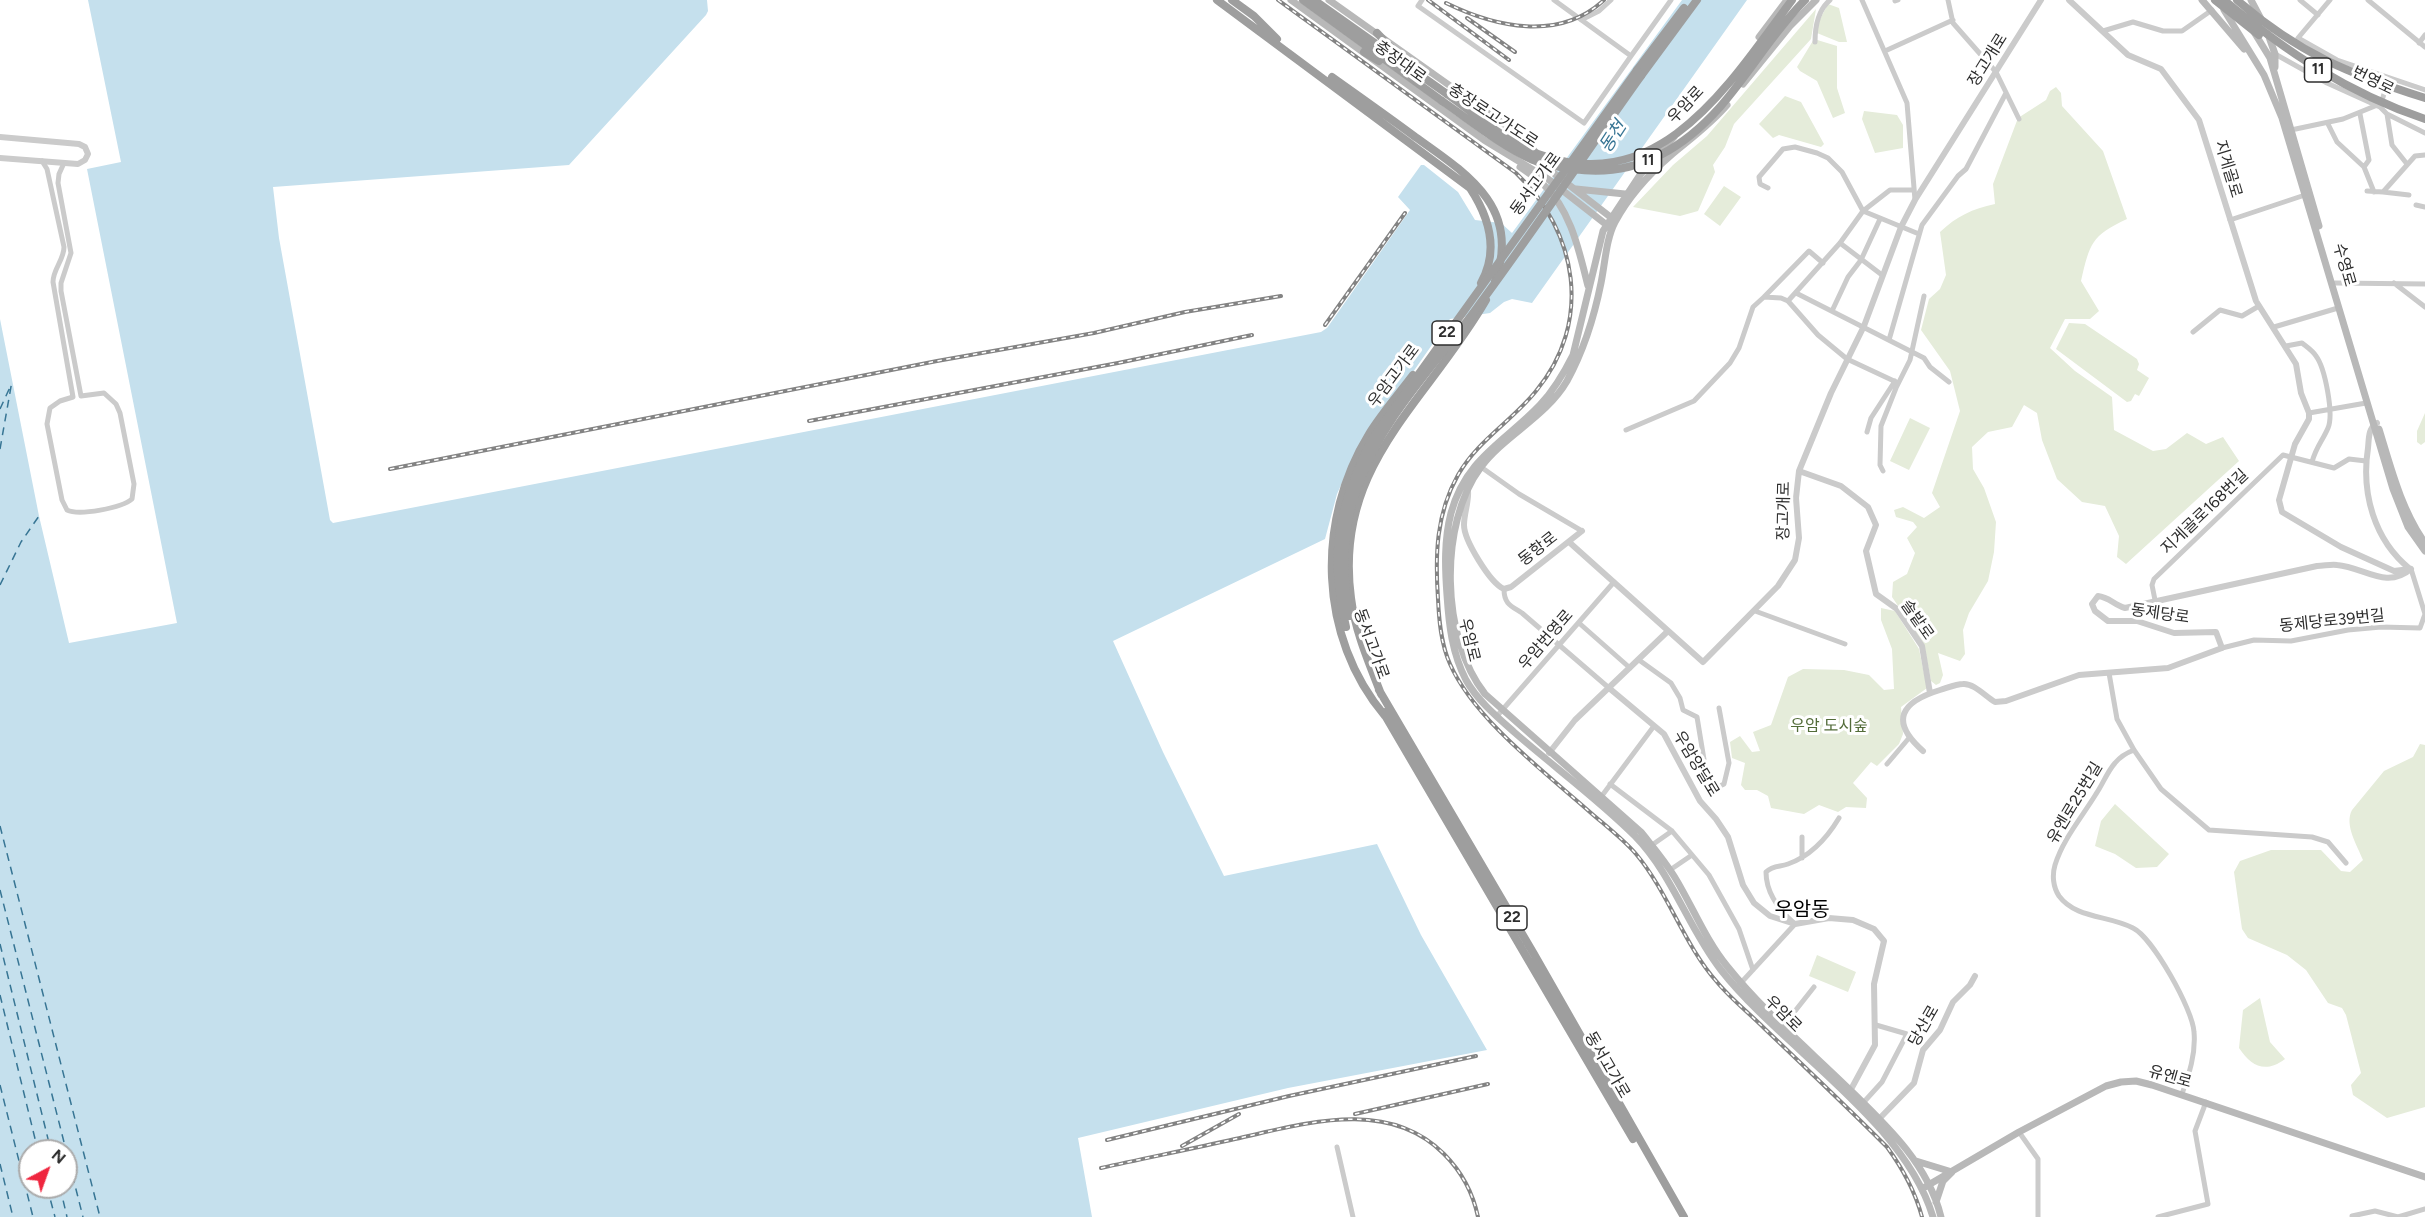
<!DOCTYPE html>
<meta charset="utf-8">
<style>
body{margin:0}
#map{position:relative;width:2425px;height:1217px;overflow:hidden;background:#fff;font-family:Figtree,sans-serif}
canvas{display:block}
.north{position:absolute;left:18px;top:1139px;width:60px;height:60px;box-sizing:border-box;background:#fff;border:2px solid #ababab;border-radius:50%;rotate:41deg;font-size:16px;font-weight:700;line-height:24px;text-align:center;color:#2e2e2e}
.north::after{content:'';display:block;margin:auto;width:21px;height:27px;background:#ef263f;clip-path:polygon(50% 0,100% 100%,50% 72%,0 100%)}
</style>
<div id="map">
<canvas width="2425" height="1217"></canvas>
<div class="north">N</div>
</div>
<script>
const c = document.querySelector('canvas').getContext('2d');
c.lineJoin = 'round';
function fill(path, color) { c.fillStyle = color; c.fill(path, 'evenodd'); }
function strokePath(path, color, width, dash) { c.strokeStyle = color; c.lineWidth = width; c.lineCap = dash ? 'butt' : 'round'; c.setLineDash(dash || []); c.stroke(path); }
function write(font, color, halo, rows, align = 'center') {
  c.font = font + ' Figtree,"Noto Sans KR",sans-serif'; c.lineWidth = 6; c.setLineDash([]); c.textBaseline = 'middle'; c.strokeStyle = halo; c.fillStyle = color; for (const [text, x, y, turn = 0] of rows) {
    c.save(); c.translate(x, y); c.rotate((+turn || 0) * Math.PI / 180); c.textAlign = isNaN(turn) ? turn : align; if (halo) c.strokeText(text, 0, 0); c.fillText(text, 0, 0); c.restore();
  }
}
const green = new Path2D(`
 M1828,4l11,4 8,34h-8l-22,-9 2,-12z
 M1816,9l-5,30 -77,85 -9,23 -12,18 2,7 -17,39 -18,5 -47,-9 40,-42 34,-29z
 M1814,39l23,7v42l8,25 -12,5 -16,-37 -17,-10 -3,-4z
 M2056,87l5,6 1,13 41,45 24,68c-36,17 -37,24 -46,62l18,30 -9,8h-25l-15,29 25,23 37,26 2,33 39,21 13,-2 21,-16 19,11 17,-7 16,24 -113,103 -9,-7 2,-21 -14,-30 -23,-4 -25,-23 -15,-39 -5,-27 -13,-8 -12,22 -24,5 -16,15 1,22 11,19 12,34 -2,30 -6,29 -19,32 -6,17 2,24 -5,7 -22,-8 5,22 -3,8 -4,2 -5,-4 -7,-37 -32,-47 1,-15 14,-8 8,-21 -8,-15 10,-11 -4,-5 -17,-5 -2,-7 9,-3 21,11 16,-11 -8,-14 28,-82 -10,-40 -29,-41 8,-31 11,-10 6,-14 -6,-43c17,-16 32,-23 55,-28l-2,-20 25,-66 28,-18 4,-9z
 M1785,96l16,6 23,42 -3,3 -42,-12 -6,3 -14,-14z
 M1864,111l33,4 6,10v23l-28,5 -13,-34z
 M1724,186l17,11 -21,29 -16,-12z
 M2069,323l16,1 52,35 2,5 -2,6 12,8 -10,18 -4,-2 -4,7 -4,1 -71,-53z
 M2425,413v29l-4,3 -4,-3v-11z
 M1910,418l20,10 -21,42 -19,-9z
 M1881,608l14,3 24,38 8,39 -26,19 2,27 -4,10 -22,22 -6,-4 -18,21 14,15 -1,10 -20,-1 -8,5 -19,-7 -15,9 -33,-6 -3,-12 -11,-6h-12l-4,-5 4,-22 -13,-5 -2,-16 10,-6 12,16 8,-1 -7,-19 18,-7 17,-48 15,-8 41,1 25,5 15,15 10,-1 -2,-40 -11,-29z
 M2420,744l5,1v362l-38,11 -34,-23 -2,-10 10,-12 -15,-58 -4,-7 -14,-5 -22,-33 -19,-15 -39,-17 -6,-9 -8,-57 6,-11 31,-11h50l20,21 9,1 13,-12c-6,-15 -19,-35 -11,-50l32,-39 29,-14z
 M2115,804l54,50 -12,13 -21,1 -21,-14 -20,-8 6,-25z
 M1817,955l39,17 -8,20 -39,-16z
 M2260,998l10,44 15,17c-20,15 -34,7 -46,-11l4,-38z`);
const water = new Path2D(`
 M88,0h619l1,11 -2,4 -137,150 -296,22 6,51 51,282 3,3 988,-191 6,-4 83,-118 -12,-13 23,-32h3l34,27 17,28 26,3 11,10 170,-233h65l-215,303 -20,-4 -8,3 -14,11 -40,6 -97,139 -16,36 -12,45 -212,102 50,111 61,124 153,-32 44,91 66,115 -199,38 -210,50 14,79h-1092v-898l39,197 30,127 108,-20 -90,-454 34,-7zM30,1151h36v36h-36z`);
const ferry = new Path2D(`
 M0,409l11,-24
 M0,449l12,-68
 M0,585l21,-43 18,-26
 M0,826l100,391
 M0,890l83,327
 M0,944l51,207
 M0,995l38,156
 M0,1085l33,132
 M0,1164l13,53
 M47,1187l8,30
 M60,1187l7,30`);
const minor = new Path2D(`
 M1422,0l-4,6 166,117 47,-67
 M1554,0l77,56 40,-56
 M1862,0l45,103 8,97
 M1948,0l5,23 43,49 23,47
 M2300,0l18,15
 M2330,0l-32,38 39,22 88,30
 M2368,0l57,47
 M1895,1l3,-1
 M1581,20l18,-9 12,-11
 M2103,31l30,-9 30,9h19l30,-21
 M1815,42c0,-16 3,-32 15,-42
 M2419,43l6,-8
 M1885,51l68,-31
 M2275,54l52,29 53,24 7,-23
 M2380,107l7,7 38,19
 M2360,114l9,46 -5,7
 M2387,114l5,31 15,19
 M2328,124l9,18 27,25 10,25
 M2291,130l52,-11 32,-13
 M42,161l5,8 17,78c0,13 -11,22 -11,35l20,115 -13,4 -10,7 -3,16 15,76 5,10c12,6 55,-2 65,-11l2,-15 -14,-71 -4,-9 -12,-11 -23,3 -20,-105v-8l10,-30 -13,-70 1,-9 5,-11
 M1768,188l-8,-4 -1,-7 24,-28 12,-2 22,6 11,5 14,14 21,39 56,23
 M2367,191l16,1 32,-36 10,-1
 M2383,192l26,3
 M2416,205l9,2
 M2230,220l75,-25
 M1840,243l42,32
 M2335,283l90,1
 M2394,283l31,24
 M1796,293l128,65 6,9 19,15
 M1764,297l45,-46 14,12
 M1788,301l52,-58 23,-32 27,-21h24
 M1832,311l16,-34 13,-17 19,-41
 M2274,327l64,-19
 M2193,332l27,-22 22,6 17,-10
 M1889,340l33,-115 36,-49 8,-7 40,-76
 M2286,346l16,-3c5,4 11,8 14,13 9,12 18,58 12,72 -5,12 -12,19 -16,34
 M2309,413l57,-10
 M1626,430l68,-29 36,-38 9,-15 14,-41 11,-10 17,1 7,3 30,34 29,24 47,22
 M1867,432l4,-14 24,-37
 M1481,467l38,27 63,37
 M1883,471l-3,-6 1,-39 15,-38 14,-28 14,-64
 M1504,589c0,15 7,17 18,24l87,75
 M2155,600l-3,-15 2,-6 129,-124 51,13 15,-9 17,2
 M1755,611l90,33
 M1579,623l51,45
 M2222,648l32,-8 37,1 57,-11 33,-3 39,1 5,-14 -14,-45
 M1639,660l32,23 9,15 3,12 14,7 11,67 6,5 10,-5 5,-21 -10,-55
 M2109,673l8,46 17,31 27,39 48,41 103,7 16,5 18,21
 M1497,716l117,-134
 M2134,750c-8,3 -14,7 -19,13 -8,9 -12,21 -19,31 -14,23 -33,45 -41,71 -3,10 -2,22 4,31 17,23 50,19 74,32 20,10 60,82 61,104 2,22 -5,42 -12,62
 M1887,764l22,-26
 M1610,784l62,47 37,44 30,54 14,41
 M1601,797l53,-71
 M1652,845l20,-14
 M1802,858v-21
 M1670,870l22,-15
 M1739,985l56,-61c-15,-13 -29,-31 -29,-52 7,-7 14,-5 22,-8 23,-8 39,-26 51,-46
 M1784,1025l30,-38
 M1863,1103l19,-21 25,-48 -31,-9
 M2019,1132l19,27v58
 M1337,1147l16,70
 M2352,1216l23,-5 23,6
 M2158,1217l50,-13 -13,-73 11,-29
 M2398,1217l27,-8`);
const tertiary = new Path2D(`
 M2069,0l59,55 33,14 38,51 57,181 40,63 5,29 8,20v6l-14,25 -16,56 3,12 59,35 53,24 16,-2
 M0,137l79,7 6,3 3,7 -3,6 -7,4 -78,-6
 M2377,423c-9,5 -8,16 -9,25 -7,45 6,92 42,121
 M1799,471l42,15 27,21 8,18 -10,26 10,43 21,15 25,37 8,47
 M1468,491c1,11 -4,22 -4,34 0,15 26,58 40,64l7,-2 71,-56
 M1569,542l134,120 75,-76 17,-26 4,-22 -3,-40 3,-27 32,-78 33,-67 37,-99 14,-27 126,-200
 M1609,688l55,46 36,67 16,18 12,18 15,48 11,18 16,13 25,8 34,-6 24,2 21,9 10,12 -10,43 1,61 -26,48
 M1923,751c-34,-30 -22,-49 17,-61 7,-2 16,-6 23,-6 11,-1 23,13 32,18l11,-1 73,-26 89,-7 54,-20 -6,-16 -42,1 -37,-12h-29l-13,-10 -3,-7 6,-8c11,1 16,9 27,12l192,-42c7,0 14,-2 20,-1 27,2 49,25 74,4
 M1549,753l26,-33 93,-89
 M1879,1119l35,-36 9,-33 17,-20 13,-28 17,-17 5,-9`);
const secondary = new Path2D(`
 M1291,0l193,140 64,39 60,47
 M1329,0l196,139 11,14
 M2202,0l42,49
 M2251,0l10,19
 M2224,10l40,65 18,43 111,371 15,38 17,24
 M2254,32l16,26 49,168
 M2268,34l7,20v13
 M1759,37l28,-37
 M1743,84l47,-58 26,-26
 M1727,105c-17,20 -37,34 -57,51 -22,19 -41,40 -55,66 -9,17 -10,42 -14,61 -7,35 -17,67 -34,98 -21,36 -62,54 -86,86 -43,57 -40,172 4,227l156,138c11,14 23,28 33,44 18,29 31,63 53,90 36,45 81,83 122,123 38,37 79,75 92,128
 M1674,137l-34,38 -37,56 -30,124c-9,18 -19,35 -33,50 -35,37 -74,53 -89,108 -7,27 -6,55 -4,82 2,30 5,58 19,85 11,20 31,37 48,52 40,35 84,67 121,104 38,39 53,92 86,134 62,79 183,150 212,247
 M1545,164l6,7 62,48
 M1520,167c7,5 16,11 23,17 28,26 36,67 45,102
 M1576,189l49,5
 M2379,429c12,39 22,80 46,114
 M1916,1161l36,11 -9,9 -7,21
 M1925,1187l94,-55 87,-46 15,-4 15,-1 16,4 273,92`);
const trunk = new Path2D(`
 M1217,0l253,188c19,29 29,63 11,95
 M1232,0l22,16 23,23
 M1303,0l139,101
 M1314,0l133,94
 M1377,33l20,21
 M1364,52l15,9
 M1637,70l47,-62
 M1641,76l56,-76
 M1332,77c28,20 55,39 82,59 52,37 108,71 81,145
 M1379,690l155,264 150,263
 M1381,694c-12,-31 -26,-63 -30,-96 -18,-133 75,-194 135,-298
 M1383,712l250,427
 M1385,716c-67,-79 -69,-196 -16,-282 13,-21 29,-39 44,-59`);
const rail = new Path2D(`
 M1278,0l238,173c62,59 77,149 20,218 -24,30 -59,50 -78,84 -22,39 -23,80 -20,124 1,22 3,45 12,65 24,55 96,109 141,149 15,13 32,26 45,41 32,38 48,91 81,128 14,17 32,31 48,47 41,39 82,78 122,118 16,22 28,44 35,70
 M1428,0l81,60
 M1446,3c49,24 113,39 158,-3
 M1467,18l48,34
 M1325,325l80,-112
 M809,421l309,-58 134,-28
 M390,469l547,-108 157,-28 91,-21 96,-16
 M1355,1114l133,-30
 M1107,1140l182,-44 187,-40
 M1182,1146l57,-32
 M1101,1168c45,-10 90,-19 134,-29 69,-15 152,-42 209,15 17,17 29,39 34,63`);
const trunkBridge = new Path2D(`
 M2215,0l44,35
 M2224,0c62,52 124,93 201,119
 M2237,0c61,53 112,74 188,98
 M1447,94c28,20 58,47 91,60 122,45 192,-71 254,-154
 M1442,101c29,20 58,44 91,59 12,6 27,7 40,9 60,9 108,-18 147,-62 30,-34 53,-75 85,-107
 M1350,616c-9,-44 -8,-88 8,-130 23,-67 77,-121 118,-177 57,-77 110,-156 165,-233
 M1346,627c-18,-75 -7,-121 26,-188l265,-369`);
const shields = [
 [2318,70,27],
 [1648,161,27],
 [1447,333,30],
 [1512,918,30]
];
const shieldNames = [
 ["11",2318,70],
 ["11",1648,161],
 ["22",1447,333],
 ["22",1512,918]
];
const streetNames = [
 ["장고개로",1988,60,-58],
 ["충장대로",1400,62,36],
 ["번영로",2373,81,26],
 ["우암로",1686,105,-47],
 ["충장로고가도로",1493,116,33],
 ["지게골로",2228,169,73],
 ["동서고가로",1536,184,-54],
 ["수영로",2344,265,74],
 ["우암고가로",1394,376,-53],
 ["장고개로",1784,511,-89],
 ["지게골로168번길",2205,512,-44],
 ["동항로",1538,549,-38],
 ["동제당로",2160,614,8],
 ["솔밭로",1917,620,55],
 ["동제당로39번길",2332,621,-6],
 ["우암로",1469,640,76],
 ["우암번영로",1546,640,-49],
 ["동서고가로",1371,644,70],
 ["우암양달로",1696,764,59],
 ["유엔로25번길",2075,803,-59],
 ["우암로",1783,1014,45],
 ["당산로",1924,1026,-60],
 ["동서고가로",1607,1065,60],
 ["유엔로",2170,1077,16]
];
const parkNames = [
 ["우암 도시숲",1829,726]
];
const waterNames = [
 ["동천",1613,137,-57]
];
const quarterNames = [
 ["우암동",1802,910]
];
fill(green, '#e5ecda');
fill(water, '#c5e0ed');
strokePath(ferry, '#377594', 1.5, [8, 6]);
strokePath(minor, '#cbcbcb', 5);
strokePath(tertiary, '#cbcbcb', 6);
strokePath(secondary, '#b8b8b8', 7);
strokePath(trunk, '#9e9e9e', 8);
strokePath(rail, '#838383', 4);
strokePath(rail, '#fff', 1.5, [4.5]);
strokePath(trunkBridge, '#9e9e9e', 8);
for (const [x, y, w] of shields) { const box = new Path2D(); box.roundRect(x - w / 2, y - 12, w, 24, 4.5); c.fillStyle = '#fff'; c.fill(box); strokePath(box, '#2e2e2e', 1.5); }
write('bold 15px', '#2e2e2e', null, shieldNames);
write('16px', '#2e2e2e', '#fff', streetNames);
write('16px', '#536c39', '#fff', parkNames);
write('italic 18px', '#377594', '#fff', waterNames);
write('20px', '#000', '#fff', quarterNames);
</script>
